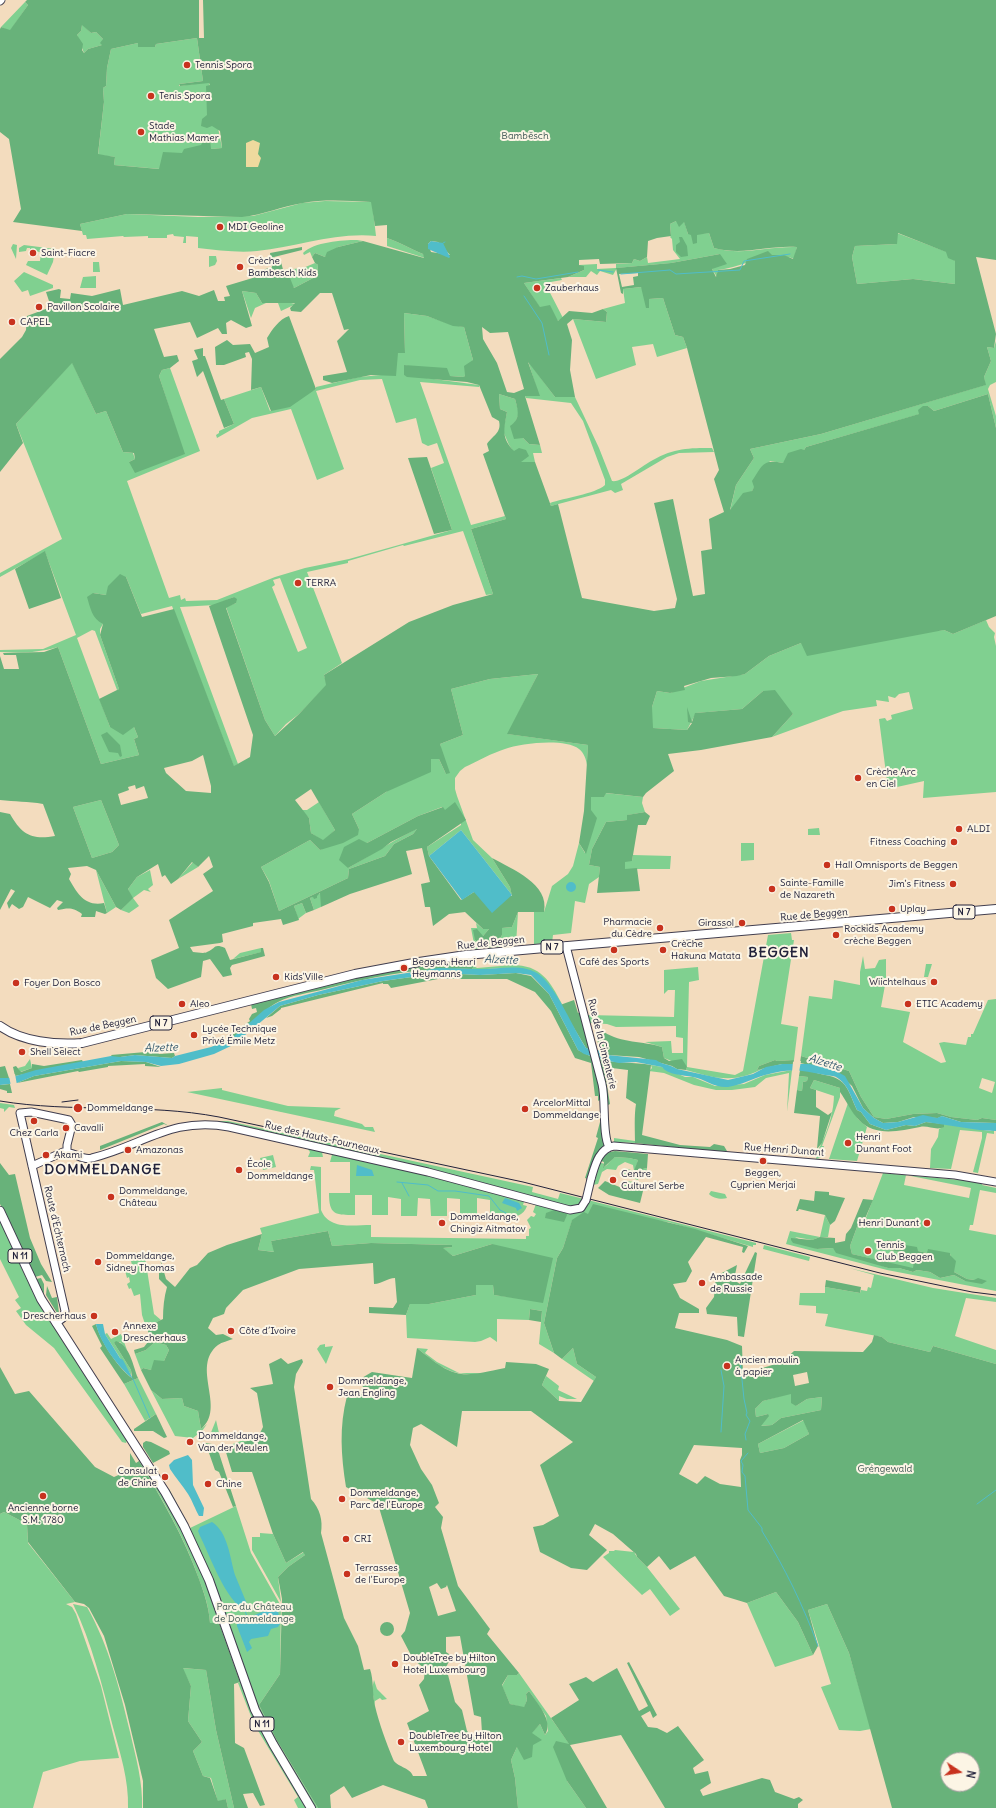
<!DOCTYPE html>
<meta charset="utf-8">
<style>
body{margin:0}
#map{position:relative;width:996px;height:1808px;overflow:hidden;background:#f3dcbe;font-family:Delius,sans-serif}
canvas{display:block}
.north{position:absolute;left:940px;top:1752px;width:40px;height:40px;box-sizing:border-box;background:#fcf5e5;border:1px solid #a5a1a1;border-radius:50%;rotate:102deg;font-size:11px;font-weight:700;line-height:16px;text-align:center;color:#22223b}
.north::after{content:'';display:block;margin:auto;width:14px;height:18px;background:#c8321e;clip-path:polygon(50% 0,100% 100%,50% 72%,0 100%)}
</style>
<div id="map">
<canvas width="996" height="1808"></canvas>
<div class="north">N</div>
</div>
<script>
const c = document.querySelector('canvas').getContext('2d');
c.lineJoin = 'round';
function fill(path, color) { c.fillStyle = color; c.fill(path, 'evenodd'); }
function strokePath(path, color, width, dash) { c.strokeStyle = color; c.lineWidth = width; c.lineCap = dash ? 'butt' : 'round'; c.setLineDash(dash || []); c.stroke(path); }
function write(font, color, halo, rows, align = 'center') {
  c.font = font + ' Delius,sans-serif'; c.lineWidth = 4; c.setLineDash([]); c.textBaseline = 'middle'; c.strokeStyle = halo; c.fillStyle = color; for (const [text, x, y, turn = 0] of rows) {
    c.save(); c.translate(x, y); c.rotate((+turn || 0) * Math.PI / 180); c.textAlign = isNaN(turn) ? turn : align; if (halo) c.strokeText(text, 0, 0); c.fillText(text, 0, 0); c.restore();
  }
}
const green = new Path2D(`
 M25,2l3,3 -18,26 -9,-4z
 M82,24l9,9 5,-1 7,7 -1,6 -14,4 -4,4 -7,-18 4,-4z
 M197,38l6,43 -24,3v2l30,-4 13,66 -11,1 -51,20 -46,-4 1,-8 -17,-2 6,-53 -1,-14 3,-2 1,-18 4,-19 27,-6v3l17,1 1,-3z
 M325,201l47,1 4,34c-41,-4 -79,11 -119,15 -19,2 -40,-1 -59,-3v-11l-12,-1v7h-3l1,-6 -10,-1 -1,-2 -6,1v3h-19v-2l-24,1 -1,-1 -36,3 -1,-4h-3l-3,-11 47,-10 71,3 55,-1 49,-13z
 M676,221h8l4,13 21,-1 5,15c30,8 53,-2 83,-1l-3,12c-25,-10 -51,9 -76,11l-1,7 -5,-8 8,-15 -49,9 -54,5 -4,7 -13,-4 -3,4 -6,-4 -5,6h-18l16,-7 -5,-5 18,-1v5l19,-1v-4l16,-1 2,-4 6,2 7,-4 1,6 32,-4 -7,-9 -1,-11 -2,-2 1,-1 -1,-12z
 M897,233l50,19 8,9v23l-42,-5 -56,5 -5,-27 3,-11 42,-2z
 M387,238c15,5 23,11 36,16l2,4 -38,-12z
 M357,240l6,1 -25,6 -13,10 -10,-4 -3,4 -2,-5 -6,3 -1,-2c11,-11 39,-13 54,-13z
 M13,244l4,1 -1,14 -5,-11z
 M24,245l31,4 -2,13 -6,13 -21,-10 2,-4h12l1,-9 -11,-1v-3h-3l-1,3 -7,1v-4z
 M209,256h7l1,5 -2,4 -6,2z
 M93,262h6l1,10h-7z
 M315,263l3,2 -1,11 -23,12 -9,-11 -2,-7 20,-2z
 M24,272l29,13v3l-23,8 -2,-6 -6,2 -8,-11z
 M96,276v12h-16l3,-11z
 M561,278l1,2 -17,3 18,35 -5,3 -18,-13 -16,-25z
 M641,287l8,12 14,-1 12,37 8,2 4,11 -30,9 -4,-13 -21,3 4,18 -40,14 -23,-60 33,3 1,-10 -4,-3 22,-6 -2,-14z
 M242,291l14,2 6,10h4l-11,5 -4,10z
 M286,302l10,2 -15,7 -3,-8z
 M404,313l23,3 26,9 11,2 9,33 -9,17 -14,-1 -46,-11v10l75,10v2l-59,-5 51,143 34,-9 1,3 -35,10 22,65 -7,1 -23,-64 -59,15 -1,-1 -55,16v2l-41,9 35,91 -18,12 3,10 -28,29 -13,10 -11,12 -10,-16 -39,-113 10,-4 -2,-6 -19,8 -35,2 58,157 -4,3 -62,-161 -31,8 -15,-37 -20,18 -13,-2 10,31 -3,5v6l19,54 -2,1 -22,-59 -3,-1 -15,8 33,89h24l4,10 -4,2 5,16 -38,9 -43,-117c-20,6 -38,6 -58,5v-2l43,-1 33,-14 -31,-83 -45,25v-4l62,-34 -46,-115 56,-62 24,52 10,-3 17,41 10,1 2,6 -6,3 55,-8 -25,-78 3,-6 8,-2 30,83 -73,30 42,117 11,-3 1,5 4,-2 1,3 31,-1 58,-23 30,-9 44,-9 103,-29 -21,-62 13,-5 -7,-20 -9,3 -6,-3 -6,-25 -20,5 -14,-44 -22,1 -44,11 28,78 -27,11 -26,-71 -39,9 -35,20 -1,-3 3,-2v-2l15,-7 -10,-25 37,-12 9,24 46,-22v-2l43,-10 22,-2 17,-22h7zM280,578l27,70 -9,4 -26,-65 3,-2 -2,-5z
 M996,341v41l-6,3 -2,4 8,27v12l-8,-34 -54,17 -6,-5 -8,8 -114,33 -2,3 -21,13 -13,-2 -18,30 -22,20 6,-26 18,-27 -4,-9 71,-15 164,-49 -1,-8 7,-16 -4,-14 7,1z
 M528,361l27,36h20l24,51 13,33c10,2 31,-16 41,-21 21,-12 36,-12 59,-12l2,4 -35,1 -12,4 -46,27 2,6 -8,3 -4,-3 -60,16 -1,-3c14,-5 45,-9 55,-18v-5l-22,-59 -12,-18 -45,-5 -1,-2h14z
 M499,394l16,5 4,14 -4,10 8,15 6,6 11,1 2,8h-9l2,9h-14l-12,-17 -6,-14 4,-19 -7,-3z
 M986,620l3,7 6,6 -1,4 2,9v146l-73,6 1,-17 -36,8 -9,-70 6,-1 2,3 5,-2 -1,-4 22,-6 -4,-17 -10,2 -4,4 -7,-2 1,6 -13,-2 1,6 -34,5 -71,26 21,-23 -30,-23 -21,18 -46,4 -9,17 -35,-2v-21l5,-16 13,2 31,-12 44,-7 24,-18 32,-13 143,-13 9,4z
 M538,674l-30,60 80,11 -1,20c-1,-6 -3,-12 -8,-16 -14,-11 -58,-6 -74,0 -13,4 -27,12 -40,18l-5,4 -5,7v11l2,7 16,44 19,18 18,29 2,8 -51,-65 -32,26 -2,-9 34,-22v-2l-16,-12 -3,-4 -24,9 -51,27 -19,25c23,-13 46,-28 70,-40l-5,6 -19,10 -9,12 -36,13 -1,9 -69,33 -10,-30 -8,-14 49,-27 10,10 39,-21 -7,-15 34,-22 45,-33h8l7,15 -6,-30 23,-9 -12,-46 39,-10z
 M605,793l38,4 -1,6 3,9 -17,3 -1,5 -21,2 -14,27 -3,16 11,2 -1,10 -10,7 -4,19 -10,-2 -4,32 -18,2 -1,8 -18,1v-32h10l8,-26 16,-12 5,-8 6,-23 6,10 6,-56h13z
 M101,800l18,45 -7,7 -20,6 -19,-51z
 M319,802l16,28 -12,11 -12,-8 -2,-15 -8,-8h6z
 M819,828l1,7h-12v-6z
 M741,843h13v17l-13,1z
 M633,855l38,1 -1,13h-45v-8h7z
 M193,862l5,5 -20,12z
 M96,870l20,37 -9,6z
 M150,870l3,15 -5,4 3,3 -7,-2 -11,8 6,8 -10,7 -8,-3 11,-12 -4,-9 9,-12z
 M321,893v14l-7,3 -4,-12z
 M302,903l4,10 -8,6 -4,-13z
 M518,912l-2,33 -20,2 6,-12v-7l10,-1z
 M476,923l7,6h6l-6,7 -8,4 9,8 -9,1 -4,-21h6z
 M791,933l1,7h2l-13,84 17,3 -4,33 -17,1 -2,-1 -16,6 -2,4 9,-3c-32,17 -47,12 -80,3l1,-3 -23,-9 -2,-11 -17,-5 26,-1 1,12h11v-15l-7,-1v-11l-60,1 -9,-3 -17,-1 -2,-8 86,2 1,-27h-7l-4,4v-24l34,-3 1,13 -10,2 -2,85 48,8 8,-4 25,-136z
 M261,948l1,4 -29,7 7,-6z
 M863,956l2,13 10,-1 4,-8 7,-1v21l-5,27 29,5 -7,30 38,21 5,-1 -7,-19 5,-1 22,3 2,-8h3v-3h2l15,-34 8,-1v121l-14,-2 -5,2 -26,-3 -14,-4 -24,1 -27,5 -12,-2 -13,-20 -12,-26 -48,-15 8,-60 23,3 2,-19 26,5v-13zM982,1078l13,4 -3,11 -13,-5z
 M926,964h6l-4,13h-4z
 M512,965c29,0 38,16 50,39l-2,1c-26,-49 -42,-35 -88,-36l2,-3 3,2z
 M30,1059l2,9 -12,4 -2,-4 7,-2z
 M651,1065l11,2 23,10h8l22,9 29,-2 21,-9 27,-5 -5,42 2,-39 -23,5 -11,9 -23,3h-16l-22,-5 -30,-12 -15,-2 3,-3z
 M799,1076l9,1 -1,4 -4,1 -1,9 -5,-1z
 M814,1080l26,8v9l-18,49h2l-4,12 -4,1c1,-8 3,-10 6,-17 7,-15 12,-32 12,-48v2l-24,-8z
 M222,1088v2l66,16 53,2 -6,3 -1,5 28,8 3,3h8l2,5 -188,-40z
 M0,1103l14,2 1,3 -6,-1 -5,5v-3l-4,-1z
 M848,1103l10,16 9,8 -10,34 -28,-2z
 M219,1121h9l305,66 -1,5 26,7 2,-6 24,6 172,44v2h-3v2l-85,-25 -80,-7 -16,6 -9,27 -6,10 -13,65 10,30 -15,-9 3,-33 -12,-2 -1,11 -32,-1v23l-7,-5 -9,4 -6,1 -68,-4 -1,-23 4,-11h19l47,-9v-10h17l1,10 24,3 -26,-54 -39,12 -11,-8 10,-1v-2l-81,-2 -39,3 -4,-15 -57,10 4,11 -17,-2 4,-16 -2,-6 59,-15 -5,-43h-4l1,-4 10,1v43c8,20 32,15 50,15v12l155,2v-3h3v-7l2,-1 -4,-8 4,-4 3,1 2,-3 -3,-2 4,-11 -18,-4 5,5 -1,3 4,1c-5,15 -24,11 -37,11v-17l-13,-2v19h-17v-18l-13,-1v18h-16l-1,-17 -12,-1 -1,18h-16v-17l-13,-2v18h-16v-20h-17v20c-20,0 -26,0 -26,-22h21v-31h-20l3,-11 -114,-26z
 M944,1124l46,7 4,-1v4l-7,-1 -9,40 -5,-1 9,-34v-6l-22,-2 -9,39 -21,-1 1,-19 7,-12 1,-8 4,-2z
 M614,1138l21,3v2l-21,-1z
 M307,1148l15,4 1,5h-15l2,-5z
 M273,1155l3,12 -13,3 -3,-12z
 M615,1157l14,1 9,2 -3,11 12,-3 -1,7 -6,-2 -2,7 -15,-5 2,-7 9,3 -1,-6 -8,-3 -7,4 -2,4 -9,-1 -5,3 -4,12 -6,1 8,-23 4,2 -1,3c5,-1 7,-7 12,-10z
 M883,1173l88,8 12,-2 -1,6 14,3v5l-16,-3 -7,35h-3l-1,5 27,5v56l-109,-21 -101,-26 4,-13 30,6 5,-22 5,10 -2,12h-8l-8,3 -17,-3 22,12 16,-1 55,20h11l14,4 4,-2 13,2 10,6 14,-3 11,6 9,-1 -7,-1 -13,-7 -4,-18 -23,-1 -32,-7 -2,-5 -6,-1 -2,9 30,6 -2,14 -61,-15 -2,-8 7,-19 5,1zM906,1175l65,13 -2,10 -65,-13z
 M625,1181l20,2 -2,8 -7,-5 -14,2z
 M711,1191l14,3 2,4c-5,2 -15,0 -18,-4z
 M0,1219l26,59 21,39 80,123 -1,3 -4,-1 -68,-94 -28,-23 -10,-14 5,-3 -6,-8 4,-3 -19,-38z
 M764,1245l46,12 -1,4 -46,-12z
 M145,1257l9,57 7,6 -15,7 -4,-12 -2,-21 -6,2 -3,-8 -2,1 -2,-5 3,-2 -1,-5 -2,1 -3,-11 8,-2 -1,-4z
 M849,1268l84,20 63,10v4l-30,-4 -11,38 41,14v14l-63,-18 -3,6 -42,-10 -6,-5 -57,-11 3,-12 -12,-1v-7l-17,-1 1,-12h25v-6l35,6 1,-3 6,1 1,-4 3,1 3,-13z
 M107,1333l4,6 10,-5 6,16 -7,-8 -6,1 17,27v5l-26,-41z
 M155,1342l11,3 3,5 -5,11 -13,9 -8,-2 -2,2 -6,-16 11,-4z
 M325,1344v3l8,-1 -7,18 -9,-15 3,-4z
 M417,1348l11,1 -3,4 12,9 22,11h28c-35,4 -43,-3 -70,-25z
 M573,1348l4,16 19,13 -2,4 -32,-22z
 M546,1376l13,10 -1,4 19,9h-10l-8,-3v5l-17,-16z
 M138,1378l18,36 -11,7 -21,-37z
 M151,1390l11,9 20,-1 2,8 14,5 3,18 6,-5 -5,7 -9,7 -18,-2z
 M791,1393l5,13 11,-7 15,-2 -1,13 -40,8 -9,7 -12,1 8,-12 -12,3 -1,-8 8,-8z
 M216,1420l3,13 -4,4 -5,-2z
 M804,1420l5,14 -25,14 -24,5 -2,-9z
 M259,1434l-1,3 -33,12v-2z
 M144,1459l21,33 4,-3 21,39 46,-22 15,47 30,53 -1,68 -21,31 17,34 42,69h-20l-4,-8 4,-3 -44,-73 -16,-41 2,-1 -21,-59h-9c-1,-15 -5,-28 -10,-41 -15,-44 -37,-82 -61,-121z
 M4,1512l23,12 1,19 47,59 -9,2 6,3 4,7 25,72 18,72 -39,3 -37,11 -10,36h-33v-294z
 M260,1533l13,1 13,29 18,-11 1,3 -17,12 -10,10 3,25 -29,-52v-13h8z
 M615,1550l19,2 3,5 10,10 33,42 -10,7 -20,-27 -8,6 -39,-38 6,-4v-2h5z
 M776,1592l22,30 15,33 -38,12 -28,-64z
 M73,1604l14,3c22,39 33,83 43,125 6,26 13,50 12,76h-14c1,-28 -8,-55 -15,-81 -11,-42 -21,-84 -40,-123z
 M827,1604l22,49 22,76 -11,2 -21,-1 -18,-43 10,-3 -23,-74z
 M182,1668l24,2 10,60 18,78h-6l-2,-9 -8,3 -7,-24 -8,-2 -10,-25 9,-9 -14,-21 3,-35z
 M519,1673l51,72 -3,36 19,27h-68l-3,-30 -4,-18 6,-13 23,-23 5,11 3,-4 -2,-15 -17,-25 -3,3 1,6 -3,8 -14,-4 -8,-18 6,-11h9z
 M374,1680l3,9 10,10 -5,1 -2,-2 -5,3v5l-3,-17z`);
const forest = new Path2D(`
 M27,0h172v38h5l-1,-38h793v260l-20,-3 20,77 -2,14 -7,-1 4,14 -7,16 2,8 -165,49 -71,15 4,9 -18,27 -6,25 13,-17 9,-2 2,-4 -2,-6c11,-16 10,-22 31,-18l5,-10 13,-4 3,1 2,-3 113,-33 -1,-4 5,-4h5l6,5 54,-17 8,34v188l-43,18 -9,-4 -137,26 -6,-13 -32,13 -24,18 -8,2 -26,2 -27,8 1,4 -15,3 -13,-2 -5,16 1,21 34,2 5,-7 -4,-1 -1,-15 5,15 3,-9 47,-4 21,-18 12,-1 18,24 -21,23 -71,13 -33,4 6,17 -28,22 -3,4 -37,-4 -2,4h-13v13l6,8 -11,36 -7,-11 5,-32 4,-66 -81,-11 31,-60 -48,5 -39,10 12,46 -23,9 10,29 -4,1 -7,-15h-8v13l-45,20 -34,22 7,15 -1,6 -15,8 -23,7 -10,-10 -49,27 8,15 10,29 69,-33 1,-9 36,-13 9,-12 19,-10 4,-5 -26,13 -9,7 -34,19 -9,-8 5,-13 15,-8 8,4 51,-27 25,-9 2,3 10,-8 11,18 -39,27 2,9 32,44 13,-8 38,4 -2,-9 -18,-29c20,11 58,26 52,54h-26l-6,15 -10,1v7l-6,12 -12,1 -9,-8 -2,-10 4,-1 6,7 6,-7h-6l-18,-17 -16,2 -16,12 -3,-19h-5l-4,-23 9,-2 -8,-34 -16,3 6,23 -62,20 -29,13 -1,-14 -3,3v2l-3,1 -1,-2 -3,1 4,12 -8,3 -4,-10 -8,3 5,14 -16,5 -2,-6 -28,4v3l-31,8 1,8 -3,1 -30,4 3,5c4,0 11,2 14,0 9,-3 6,-9 18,-4l5,12 31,-8v-4h2l2,8 -33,9 -2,3 2,7 -9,2 -13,-18 -7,2 -2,16 -33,12 -12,-11 -5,-18 28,-12 -10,-28 44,-29 -10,-17 10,-7 -4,-11 -11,11 -6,-5 -14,17 -7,5 -6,-9 -3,2 -4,-13 -21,13 -9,12 5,9 -12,12 -5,-3 -20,-37 -9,-4 -19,2 3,6 -2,5c8,14 16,28 35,24l3,10 -2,1 -9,-3 -1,6h-14l1,-3c-9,-7 -14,-6 -24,-4l-1,-2 6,-6 -6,-2 -7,8 -22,-11 -5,10 -4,2 -7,-5 -3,5 -2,-6 8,-12 -4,-2 -11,21v-98l10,2c12,21 22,26 45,22l-12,-32c-15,-3 -28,-2 -43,-4v-144l4,13h15l-3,-14h-12l-1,-2 41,-1 14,-5 43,117 38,-9 -5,-16 4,-2 -4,-10 -11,8 -13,-8 -11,-28 20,-10 -19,-54 3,-11c-11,-5 -13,-17 -16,-27l6,-4 13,2 2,-9 12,-12 6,3 16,40 32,-8 60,157 16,-9 3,-22 -44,-129 25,-9 3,2 -1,4 -10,5 39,112 10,16 24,-22 27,-29 -2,-10 85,-53 44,-17 40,-11 -22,-65 35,-10 -23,-65 6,-3 -2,-7c5,-8 15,-11 12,-23l-7,-4 -13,-32 -12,-3 -60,-5 -3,-2v-10l43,3 3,8 14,1 1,-2 -1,-9 9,-6 -9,-33 -11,-1 -26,-10 -23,-3 1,40h-7l-2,23 -25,-1 -39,8 -9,-3v-4l24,-4 -10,-31 12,-12 -5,1 -12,-37h-12l-19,19 -10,-1 -1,-3 5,-5h-33l-6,-10 -14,-2 10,35 -6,2 -15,-8 -5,3 1,11h-5l-4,-6 -21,10 -7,-16 -36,7 10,28 13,-2 2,6 -9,7 -8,2 -3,6 26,78 -50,19 -6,-11 6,-3 -1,-6 -11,-1 -17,-41 -10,3 -24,-51 -56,61 7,19 -23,29v-113l22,-22 4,-7 1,-14 24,-9 -5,-15 13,-3 2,1 -1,8 10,1 1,-6 21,3 28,-7 3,16 59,-14 17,5 15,-6 4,11h7l-1,-4 6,-1 -4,-10 30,-9v-5l16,-5 -2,-14 32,-6v3l-28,7 2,8 5,-3 4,15 5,1 4,10 23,-12 1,-11 -3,-2 -3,-6 3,-4 10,4 2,-5 11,-5 25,-6 61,17 -1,-4c-13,-5 -21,-11 -36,-16v-13l-12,1 -4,-24c-22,-1 -46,-3 -68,1 -21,3 -40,12 -61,14l-115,-3 -47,10 2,7 -69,-9 8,-13 -12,-70 -9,-7v-103l1,-2 9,3 18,-25 -3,-3zM82,25l9,8 5,-1 7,7 -3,4 2,2 -14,4 -4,4 -2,-3 1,-6 -6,-9 4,-4zM197,38l6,43 -24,3 1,2 29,-3 1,2 -4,1 1,29 -5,4 -1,7 6,2 5,-2 8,5 2,17 -11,1 -1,-10 -6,1 -3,5 -17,4 -2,4 -19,-1 -4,17 -45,-4 1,-8 -17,-3 6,-52 -1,-14 3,-2 1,-18 4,-19 27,-6v4h17l1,-3zM676,221l3,6 5,-5 4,12 3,1 2,9 4,-1v-8l12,-2 5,15c30,8 53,-3 83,-1l-4,12 -9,-4h-12l-4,-4 -21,8 -2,6 -15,4 -12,1 -2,7 -4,-8 15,-5 -7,-10 -49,9 -55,5 5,25 2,1v-5l18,-2 5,21h3v-9l14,-1 12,37 8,2 4,11 32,122 -5,9 10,33 -15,7 3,30 -11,2 4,43 -12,2 -20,-97 -19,4 23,96 -2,9 -21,3 -72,-13 -24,-94 -7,2 -16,-44h-14l8,-6 -3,-6 -7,-2 -5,3c-13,-13 -10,-22 -7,-39l-7,-3 -1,-15 16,5c3,11 6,20 -5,27l4,13 9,-1 6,6 11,1 -15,-49h15l-12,-34 27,35h20l-5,-27 2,-30 -5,-16 6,-5 33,3 1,-10 -4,-3 -11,4 -23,-2 -11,10 -8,-16 -10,2 -16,-24 44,-6 16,-7v-4l-5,-1v-5l20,-1 1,5 32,-1 2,-4 6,2 7,-4 1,-16 9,-3 14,-2 -1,-12zM898,233l48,19 2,6 7,3v23l-42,-5 -56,5 -5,-27 3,-11 42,-2zM431,241l7,1 12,13 -19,-3 -3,-8zM638,273v3l-5,1 1,8 -12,2 -3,-13zM482,327l8,6 18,-1 16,57 -10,4 -7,-1 -10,-29 -14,-24zM203,755l8,31v7l-25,-2 -20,-18 -2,-5 28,-7zM135,785l1,4 8,-3 4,12 -27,7 -3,-11 11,-4 -1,-3zM311,789l24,41 -12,10 -12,-7 -2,-15 -14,-18zM101,800l18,45 -7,7 -20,6 -19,-51z
 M679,237h3l5,9 1,10 -7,1 -5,-5v-7l4,-3z
 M289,316l27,73 -26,18 -19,4 -10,-24 -10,3 1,-31 -3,-7 -4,1 1,4 -22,8h-8l-1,-18 12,-7 6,5 17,-1 5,9 14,-6 -2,-9c5,-8 12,-19 22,-22z
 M203,348v8h2l16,44 3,-1 10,25 -10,4 -21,-57 -6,6 -5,-16 6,-2 -4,-9z
 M427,457l25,73 -18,4 -26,-76z
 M45,551l16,47 -32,11 -14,-40z
 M107,732l13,13 2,11 -2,1 -2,-4 -9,-1 -8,-17z
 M645,812l5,4 -4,9h-8l-6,36 -7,1v7l12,-1 3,23 -43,2 3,-26 -11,-2 3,-16 14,-27 21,-2v-5z
 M466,960l1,5 7,1 -2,3c-51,-2 -98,7 -147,20 -16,4 -33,6 -47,13 -19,10 -34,32 -51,39l10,-11 13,-9 -1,-2 3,-5 5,-2 -1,-4 -4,1 -1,-5 110,-28z
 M440,973l40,2 36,-2 15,3 18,18 29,56 14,7 8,27 1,15 -3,2v-5h-3l-4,-33 -16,-5 -24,-47 -16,-19 -28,-13h-69l-47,9 -3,-4h-5v-1l-102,25v1l-9,7 -6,2 14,-12 38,-11 65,-14z
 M574,1000l4,13 2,-1 10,37 -4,-1 -26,-43z
 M604,1032c17,11 39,9 58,15l2,11 5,3 13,-2 5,8 -1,3 -9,-1 -5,-3 -33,-9 -31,-2 -8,-4 -3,-12 2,-1 -1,-5z
 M157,1051l2,3 15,-1 1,3 -3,2 -37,-3 -22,3 -2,-3z
 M801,1056l48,15 12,26 13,20 12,2 27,-5 24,-1 14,4 26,3 5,-2 14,2v3l-35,-1 -19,-6 -4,2 -24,-1 -16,5 -15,1 -9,-5 -11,-10 -11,-22 -18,-16 -34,-7z
 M600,1059c17,5 34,3 51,6l-9,70 38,10 30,2 4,-3 10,2 3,5h-32l-3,-2 -57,-6c0,-13 -1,-27 1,-39l-10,-6 2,-28 -24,-3 6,37 -2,1z
 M82,1060l1,2 -68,14 -2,-9 3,-1 5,6 11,-4v-4l12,2z
 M775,1060l2,1 17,-1 -1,4h-11l-25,6 2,-4z
 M121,1061l25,1 15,5 -16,-1v-2l-37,2v1l-29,5 -1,-1 -61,12 17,-7z
 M5,1066l4,12h-9v-11z
 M800,1070c8,0 16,3 25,5 23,4 23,16 32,35l4,2 9,12 16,6 20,-5 9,1 11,-4 18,2v3c-8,4 -16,-2 -24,0 -21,4 -45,10 -61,-7 -8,-8 -13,-20 -19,-28v-4l-26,-8 -4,8 6,2v17l12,8 4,-3 -10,31 -5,6 3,-33 -26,-3 3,-23 5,1 1,-9 4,-1 1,-4 -9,-1z
 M10,1084l2,9h-5v-2l-7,-2v-4z
 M162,1122l7,4 -5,-2 -64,26v-4z
 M600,1122l3,1 1,23 -15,33 -4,-1 13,-40 -2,-1z
 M615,1151l33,3 -1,14 -13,3 4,-11 -9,-2 -14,-1 -12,11 1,-6 -3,-1c3,-7 7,-9 14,-10z
 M0,1163l9,12 6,-1 15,64 11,26 11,18 -6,-1 -4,-6 -7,2 -35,-73z
 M605,1181l17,7 14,-2 7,5 -3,12 -31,-8 -11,-7z
 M815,1191l14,1v3l16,3 -10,23 -5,4 -5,-10 -26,-6 -1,2h-2l4,-12 14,2z
 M863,1199l10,1 -12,28 -4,-1 -7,19 2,8 61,14 1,-13 -29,-6 2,-9 6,1 2,5 6,1 4,-2 12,2 1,4 9,2 1,-4 22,4v2l6,6 -2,11 13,7 7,1 4,-2 9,3 -5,3 -17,-3 -11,-6 -14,3 -10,-6 -13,-2 -4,2 -14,-4h-11l-52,-15 -3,-5 -16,1 -24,-6 -2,-3v-2l21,2 8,-3 15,1v5l10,-2 1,-7 5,-6z
 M593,1204l102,25 53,17 -4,7 -2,-1 1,-5 -37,-10 -18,25 4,9 -6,11 -13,2 7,14 19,11v4h-20l-4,15 52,12 15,6 1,28 39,-12 12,-11 69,1 9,-10 2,-7 8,2 6,5 42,10 3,-6 63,18v444h-104l-43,-155 -22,-49 -19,6 10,36 -5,9 -15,-33 -22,-30 -29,11 -23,-7 -29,-40 -25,14 -11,-14 -12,11 -10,-10 -1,-3 -23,-20 -18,-10 -6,11 18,15 -20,20 -16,-2 -31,-16 -7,-25 10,-2 16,-9 -19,-51 33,-23 -42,-31h-69l-5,36 -36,-23 -8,4 -3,17 11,24 11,16 7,18 -4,4 8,10 -2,11 17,58 32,43 -3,5 32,39 -2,2h-9l-6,10 8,19 14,3 3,-7 -1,-6 3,-3c8,12 25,30 16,44l-5,-11 -8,9 10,7 -9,5 -1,12 -8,3 -7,-13 -6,13 4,18 3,30h-90l-3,-8 -42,-15 -31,13 -8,-12 -14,9 1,13h-13l-42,-69 -17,-34 21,-31 2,-75 -4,-22 10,-10 17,-12 -2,-3 -17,11 -13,-29 -21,-62h-20l-7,-23 33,-12 5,-10 -6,-34 -7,-5 23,-4 -4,-20 12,-6 7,6 14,-5 1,3 -7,12 -2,13 17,112c9,10 12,21 10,34l23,85 14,28 6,24 6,-1c4,12 2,24 5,37 4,17 11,36 18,53 3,8 17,8 20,17h14l-20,-53 22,-12 -10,-26 5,-6 1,-10 -12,-10 -12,-23 4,-5 5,-18 -32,-109 -32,-17c-5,-32 -7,-60 1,-91l17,-6 -4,-11 12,-7 40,6 5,-30c38,31 42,30 88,20l1,-6 30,2 13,5 -7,16 17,16 22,1 15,-25 -19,-13 -4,-16 -11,11 -8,-6 -10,-30 13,-65 6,-10 9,-28 12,-8 4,2zM807,1372l2,11 -14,3 -2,-11zM791,1394v9l5,3 11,-7 15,-2 -1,13 -40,8 -9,7 -11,1 8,-10 -1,-2 -12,3 -1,-8 8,-8zM803,1420l6,14 -25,14 -24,5 -2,-9zM694,1445l48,3v7l-2,5 1,27 -21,-3 -15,-8 -8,8 -18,-10zM437,1583l4,6 5,-2 1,-2 9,26 -18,5 -9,-29zM460,1636l14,79 7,2 1,16 -8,4 -7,-6 -5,-21 -7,-8 -9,-35 6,-11 -6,-4v-15zM948,1760h24v24h-24z
 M554,1210l12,3 1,2 -3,7 -19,-4 1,-5z
 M328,1231l4,15 39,-3 81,2v2l-9,1 10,8 39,-12 61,14 -10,45 -49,-8 -1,-10h-17v10l-47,9h-19l-4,11 -37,-2v-6l24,1 4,-6 -2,-24c-8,0 -13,6 -21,6l-1,-21 -74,6 -56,21 -17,18 -2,6 -11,4 -5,10 8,7 7,-1 10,5c-5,2 -11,3 -15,6 -28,22 9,63 -17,84l-3,-18 -14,-5 -2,-8 -20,1 -11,-9 -10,-20 2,-2 8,2 3,-10 10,1 5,-11 -3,-5 -11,-3 -9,8 -11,4 -1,-4 10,-3 7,-9 -5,-11 17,-8c0,-11 1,-22 4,-32l-8,-8v-6l3,-4 -2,-11 6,21 9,8 15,-19 7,-3 11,-12 19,-8 35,-11 -4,16 16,2 -3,-11z
 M755,1252l2,1 -13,84 -6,-1 -1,-19 -30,-3 -1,-6 8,-11 2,-21 21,-11 -3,15 6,4z
 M41,1278l3,6v10l-8,-15z
 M826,1280l35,7 -1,6 -35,-6z
 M47,1286l5,12 5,-1 2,16h-2l-11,-18z
 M530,1309l12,2 -1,11 -12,-2z
 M96,1324c4,17 22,44 36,54l-1,-8 -17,-27 2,-2c14,4 17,25 22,37l-14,6 -24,-36 2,-2 -10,-20z
 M0,1367l15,27 14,-3 66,76 19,10 16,-7v-17l6,10 3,-2c23,38 45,76 60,118 5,14 10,28 11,44h9l21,59 -6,2 1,59 9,5 21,57 -5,1 -7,-13 -10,1 5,14h-14l-18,-78 -10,-60 -23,-2 8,18 -3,35 14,21 -9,9 10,25 7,2 8,23 8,-2 2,9h-85v-27l-18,-76 -21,-69 -15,-28 -5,-4 -9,-2 -47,-60 -1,-18 -23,-12 -4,2z
 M156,1414l11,23 -3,1 -11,-7h-19v-2z
 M146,1441l5,1 18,9 1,3 -17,9 -10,-16v-4z
 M205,1443l7,1 6,6 18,56 -3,1 -14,-35 -4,-2 -6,-17 -8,-4v-5z
 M380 1629a7 7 0 1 1 14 0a7 7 0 1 1-14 0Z
 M629,1662l28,53 -4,3 -3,-7 -9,5 7,11 9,1 10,5 11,-7 26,34 -11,8 2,6 13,-3 3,12 -11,7 3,6 59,-18 8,2 5,12 19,7 5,-2 4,3 -5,4v4h-133l-44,-73 -51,10 37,63h-21l-19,-27 -14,-34 3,-6 13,3 -18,-26 28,-18 -10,-16 17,-7 7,5 24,-14 22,43 9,-5 -21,-43z`);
const sand = new Path2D(`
 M253,140l7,3 -2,11 3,4 -3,9h-12v-24z`);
const water = new Path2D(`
 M431,241l12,2 7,14 -1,1 -21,-9v-5z
 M461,830l51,65 -20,18 -18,-21 -12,8 -33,-44z
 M566 887a5 5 0 1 1 10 0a5 5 0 1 1-10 0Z
 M439,968c13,0 26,1 39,1 20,1 46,-7 63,7 17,15 32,52 45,72l16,3 6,4 48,5c6,5 14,4 21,9l51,11 25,-6 13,-7 16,-3h28l24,6 11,6 18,32 11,10 9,5 15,-1 25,-7 14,3 5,-2 19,6 35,1v8l-17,-1 -53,-8 -11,4 -9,-1 -20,5 -16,-6 -9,-12 -4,-2c-5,-10 -8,-24 -18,-31 -5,-4 -8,-3 -14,-4 -24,-5 -35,-7 -60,0 -13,4 -24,10 -37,12 -14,1 -23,-8 -35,-10 -10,-2 -25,-2 -31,-10l-26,-5 -17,1 -15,-3 -20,-6 -6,-4 -29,-56 -18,-19 -15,-2 -36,2 -40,-2 -57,8 -65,14 -38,11 -47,39 -19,9 -35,10 -18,2 -15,-4 -25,-1 -87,15 -17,7 -17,2v-7h9l27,-8 75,-14 9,1 15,-2 37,3 3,-2 36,-9 20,-8 33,-29 15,-8 83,-22z
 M357,1165l15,5 2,6h-18z
 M505,1198l14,5 3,5 -5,3 -1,-3 -14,-5z
 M96,1324h7l2,10 15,24 3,2 10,19c-15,-12 -33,-36 -37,-55z
 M188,1455l4,5 1,25 11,23 -1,8h-4c-4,-7 -6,-14 -11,-22 -6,-9 -12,-16 -18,-25l-1,-4 5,-5z
 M212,1522c16,10 18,36 23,53 4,10 8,19 12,29l-3,5c-18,-8 -34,-53 -44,-73l-2,-5 2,-4z
 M272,1608l6,2 2,14 -2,3 -7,2 -3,7 -17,3 -2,3 3,6 -5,4 -10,-26v-4z`);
const pier = new Path2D(`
 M801,1061l-2,11h-7l1,-10z
 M15,1074l2,11 -6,1 -2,-10z`);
const stream = new Path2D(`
 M443,243l2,-1
 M598,270l15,2
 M621,274l49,-4 6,4 64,-4 4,-9 46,-7
 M517,277l5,-1 14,3 42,-7
 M524,296l18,27 7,32
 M397,1182l31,3 10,6h17l34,5 11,14 10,5
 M402,1183l7,13
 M740,1360l4,39 3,14 -1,2 4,6 -5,13 1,6
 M721,1370l3,16 -3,46
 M133,1379l17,39
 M748,1453l-7,8 2,4 -1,7 3,4 3,34 14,18v3c23,37 41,74 56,115
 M977,1504l19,-14
 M244,1609l4,9`);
const secondary = new Path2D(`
 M0,1l1,-1
 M566,946l36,138c4,17 0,50 7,63
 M32,1166l31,-14c10,-1 19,9 29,6 50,-12 80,-42 137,-31l199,45 142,38 11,-2 5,-8
 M591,1179c4,-13 7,-30 23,-33l341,29 41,7
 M56,1323l7,-5 2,-7 -45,-198 11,-1 38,8 3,5 -5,20v6`);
const primary = new Path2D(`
 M0,1026c22,16 56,19 82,17l273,-69 64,-12 47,-7 90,-8 440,-38
 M0,1211l41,88 124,193 19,34 25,54 46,130 18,34 38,64`);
const rail = new Path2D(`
 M0,1101c72,12 146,2 219,16l304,65 357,91 92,19 24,3
 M62,1102l16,-2`);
const secondaryBridge = new Path2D(`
 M586,1200l5,-21`);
const markers = [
 [187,65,4,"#c8321e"],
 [151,96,4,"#c8321e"],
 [141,132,4,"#c8321e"],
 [220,227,4,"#c8321e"],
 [33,253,4,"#c8321e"],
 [240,267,4,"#c8321e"],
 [537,288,4,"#c8321e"],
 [39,307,4,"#c8321e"],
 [12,322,4,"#c8321e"],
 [298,583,4,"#c8321e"],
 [858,778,4,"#c8321e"],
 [959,829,4,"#c8321e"],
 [954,842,4,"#c8321e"],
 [827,865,4,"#c8321e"],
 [953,884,4,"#c8321e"],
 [772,889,4,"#c8321e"],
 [892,909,4,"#c8321e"],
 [742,923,4,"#c8321e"],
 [660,928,4,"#c8321e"],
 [836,935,4,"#c8321e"],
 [614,950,4,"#c8321e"],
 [663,950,4,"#c8321e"],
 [404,968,4,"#c8321e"],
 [276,977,4,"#c8321e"],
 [934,982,4,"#c8321e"],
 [16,983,4,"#c8321e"],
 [182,1004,4,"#c8321e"],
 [908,1004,4,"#c8321e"],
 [194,1035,4,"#c8321e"],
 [22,1052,4,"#c8321e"],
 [78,1108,5,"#c8321e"],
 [525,1109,4,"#c8321e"],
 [34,1121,4,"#c8321e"],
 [66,1128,4,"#c8321e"],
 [848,1143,4,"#c8321e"],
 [128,1150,4,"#c8321e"],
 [46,1155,4,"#c8321e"],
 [763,1161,4,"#c8321e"],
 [239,1170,4,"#c8321e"],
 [613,1180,4,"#c8321e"],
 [111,1197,4,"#c8321e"],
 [442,1223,4,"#c8321e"],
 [927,1223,4,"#c8321e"],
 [868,1251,4,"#c8321e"],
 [98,1262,4,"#c8321e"],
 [702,1283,4,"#c8321e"],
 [94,1316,4,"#c8321e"],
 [231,1331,4,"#c8321e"],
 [115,1332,4,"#c8321e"],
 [727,1366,4,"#c8321e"],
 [330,1387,4,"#c8321e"],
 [190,1442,4,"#c8321e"],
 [165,1477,4,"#c8321e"],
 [208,1484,4,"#c8321e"],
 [43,1496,4,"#c8321e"],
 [342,1499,4,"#c8321e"],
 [346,1539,4,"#c8321e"],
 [347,1574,4,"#c8321e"],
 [395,1664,4,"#c8321e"],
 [401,1742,4,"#c8321e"]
];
const shields = [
 [964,912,22],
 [552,947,22],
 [161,1023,22],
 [20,1256,24],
 [262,1724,24]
];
const shieldNames = [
 ["N 7",964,912],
 ["N 7",552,947],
 ["N 7",161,1023],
 ["N 11",20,1256],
 ["N 11",262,1724]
];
const poiNames = [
 ["Tennis Spora",195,65],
 ["Tenis Spora",159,96],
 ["Stade",149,126],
 ["Mathias Mamer",149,138],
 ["MDI Geoline",228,227],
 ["Saint-Fiacre",41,253],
 ["Crèche",248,261],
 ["Bambesch Kids",248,273],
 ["Zauberhaus",545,288],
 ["Pavillon Scolaire",47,307],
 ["CAPEL",20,322],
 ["TERRA",306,583],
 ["Crèche Arc",866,772],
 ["en Ciel",866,784],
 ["ALDI",967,829],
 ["Fitness Coaching",946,842,"right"],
 ["Hall Omnisports de Beggen",835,865],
 ["Sainte-Famille",780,883],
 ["de Nazareth",780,895],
 ["Jim's Fitness",945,884,"right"],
 ["Uplay",900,909],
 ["Pharmacie",652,922,"right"],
 ["du Cèdre",652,934,"right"],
 ["Girassol",734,923,"right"],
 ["Rockids Academy",844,929],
 ["crèche Beggen",844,941],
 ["Crèche",671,944],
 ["Hakuna Matata",671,956],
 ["Beggen, Henri",412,962],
 ["Heymanns",412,974],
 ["Café des Sports",614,962,"center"],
 ["Kids'Ville",284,977],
 ["Wiichtelhaus",926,982,"right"],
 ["Foyer Don Bosco",24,983],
 ["Aleo",190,1004],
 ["ETIC Academy",916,1004],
 ["Lycée Technique",202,1029],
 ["Privé Émile Metz",202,1041],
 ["Shell Select",30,1052],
 ["ArcelorMittal",533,1103],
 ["Dommeldange",533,1115],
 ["Dommeldange",87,1108],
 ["Cavalli",74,1128],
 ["Chez Carla",34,1133,"center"],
 ["Henri",856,1137],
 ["Dunant Foot",856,1149],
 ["Amazonas",136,1150],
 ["Akami",54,1155],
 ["École",247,1164],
 ["Dommeldange",247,1176],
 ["Beggen,",763,1173,"center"],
 ["Cyprien Merjai",763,1185,"center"],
 ["Centre",621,1174],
 ["Culturel Serbe",621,1186],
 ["Dommeldange,",119,1191],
 ["Château",119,1203],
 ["Dommeldange,",450,1217],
 ["Chingiz Aitmatov",450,1229],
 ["Henri Dunant",919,1223,"right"],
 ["Tennis",876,1245],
 ["Club Beggen",876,1257],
 ["Dommeldange,",106,1256],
 ["Sidney Thomas",106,1268],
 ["Ambassade",710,1277],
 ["de Russie",710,1289],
 ["Drescherhaus",86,1316,"right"],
 ["Annexe",123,1326],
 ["Drescherhaus",123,1338],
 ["Côte d’Ivoire",239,1331],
 ["Ancien moulin",735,1360],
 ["à papier",735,1372],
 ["Dommeldange,",338,1381],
 ["Jean Engling",338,1393],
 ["Dommeldange,",198,1436],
 ["Van der Meulen",198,1448],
 ["Consulat",157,1471,"right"],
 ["de Chine",157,1483,"right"],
 ["Chine",216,1484],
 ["Dommeldange,",350,1493],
 ["Parc de l'Europe",350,1505],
 ["Ancienne borne",43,1508,"center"],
 ["S.M. 1780",43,1520,"center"],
 ["CRI",354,1539],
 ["Terrasses",355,1568],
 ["de l'Europe",355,1580],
 ["DoubleTree by Hilton",403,1658],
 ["Hotel Luxembourg",403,1670],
 ["DoubleTree by Hilton",409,1736],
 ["Luxembourg Hotel",409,1748]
];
const parkNames = [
 ["Bambësch",525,136],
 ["Gréngewald",885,1469],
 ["Parc du Château",254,1607],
 ["de Dommeldange",254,1619]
];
const streetNames = [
 ["Rue de Beggen",814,915,-5],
 ["Rue de Beggen",491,943,-6],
 ["Rue de Beggen",103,1026,-12],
 ["Rue de la Cimenterie",602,1044,76],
 ["Rue des Hauts-Fourneaux",322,1138,13],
 ["Rue Henri Dunant",784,1150,4],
 ["Route d'Echternach",57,1229,77]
];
const waterNames = [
 ["Alzette",501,960,2],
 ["Alzette",161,1048,-2],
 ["Alzette",825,1063,17]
];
const districtNames = [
 ["BEGGEN",779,953],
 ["DOMMELDANGE",103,1170]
];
fill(green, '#80d090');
fill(forest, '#68b27a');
fill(sand, '#eeda9e');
fill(water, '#50bdc9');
fill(pier, '#f3dcbe');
strokePath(stream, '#50bdc9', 1);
strokePath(secondary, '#413e4f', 9);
strokePath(primary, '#413e4f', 10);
strokePath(secondary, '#fff', 7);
strokePath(primary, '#fff', 8);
strokePath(rail, '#22223b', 1);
strokePath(secondaryBridge, '#413e4f', 9, []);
strokePath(secondaryBridge, '#fff', 7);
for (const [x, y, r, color] of markers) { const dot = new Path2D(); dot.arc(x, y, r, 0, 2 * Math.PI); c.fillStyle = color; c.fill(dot); strokePath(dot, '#fcf5e5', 1.5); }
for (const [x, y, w] of shields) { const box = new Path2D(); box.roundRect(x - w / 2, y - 7, w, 14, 3); c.fillStyle = '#fcf5e5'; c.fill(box); strokePath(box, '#22223b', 1); }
write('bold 9px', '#22223b', null, shieldNames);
write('10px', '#22223b', '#fcf5e5', poiNames, 'left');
write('10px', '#3e5654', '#fcf5e5', parkNames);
write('10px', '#22223b', '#fcf5e5', streetNames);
write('italic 11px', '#32586d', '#fcf5e5', waterNames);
c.letterSpacing = '1px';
write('bold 14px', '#22223b', '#fcf5e5', districtNames);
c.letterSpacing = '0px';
</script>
